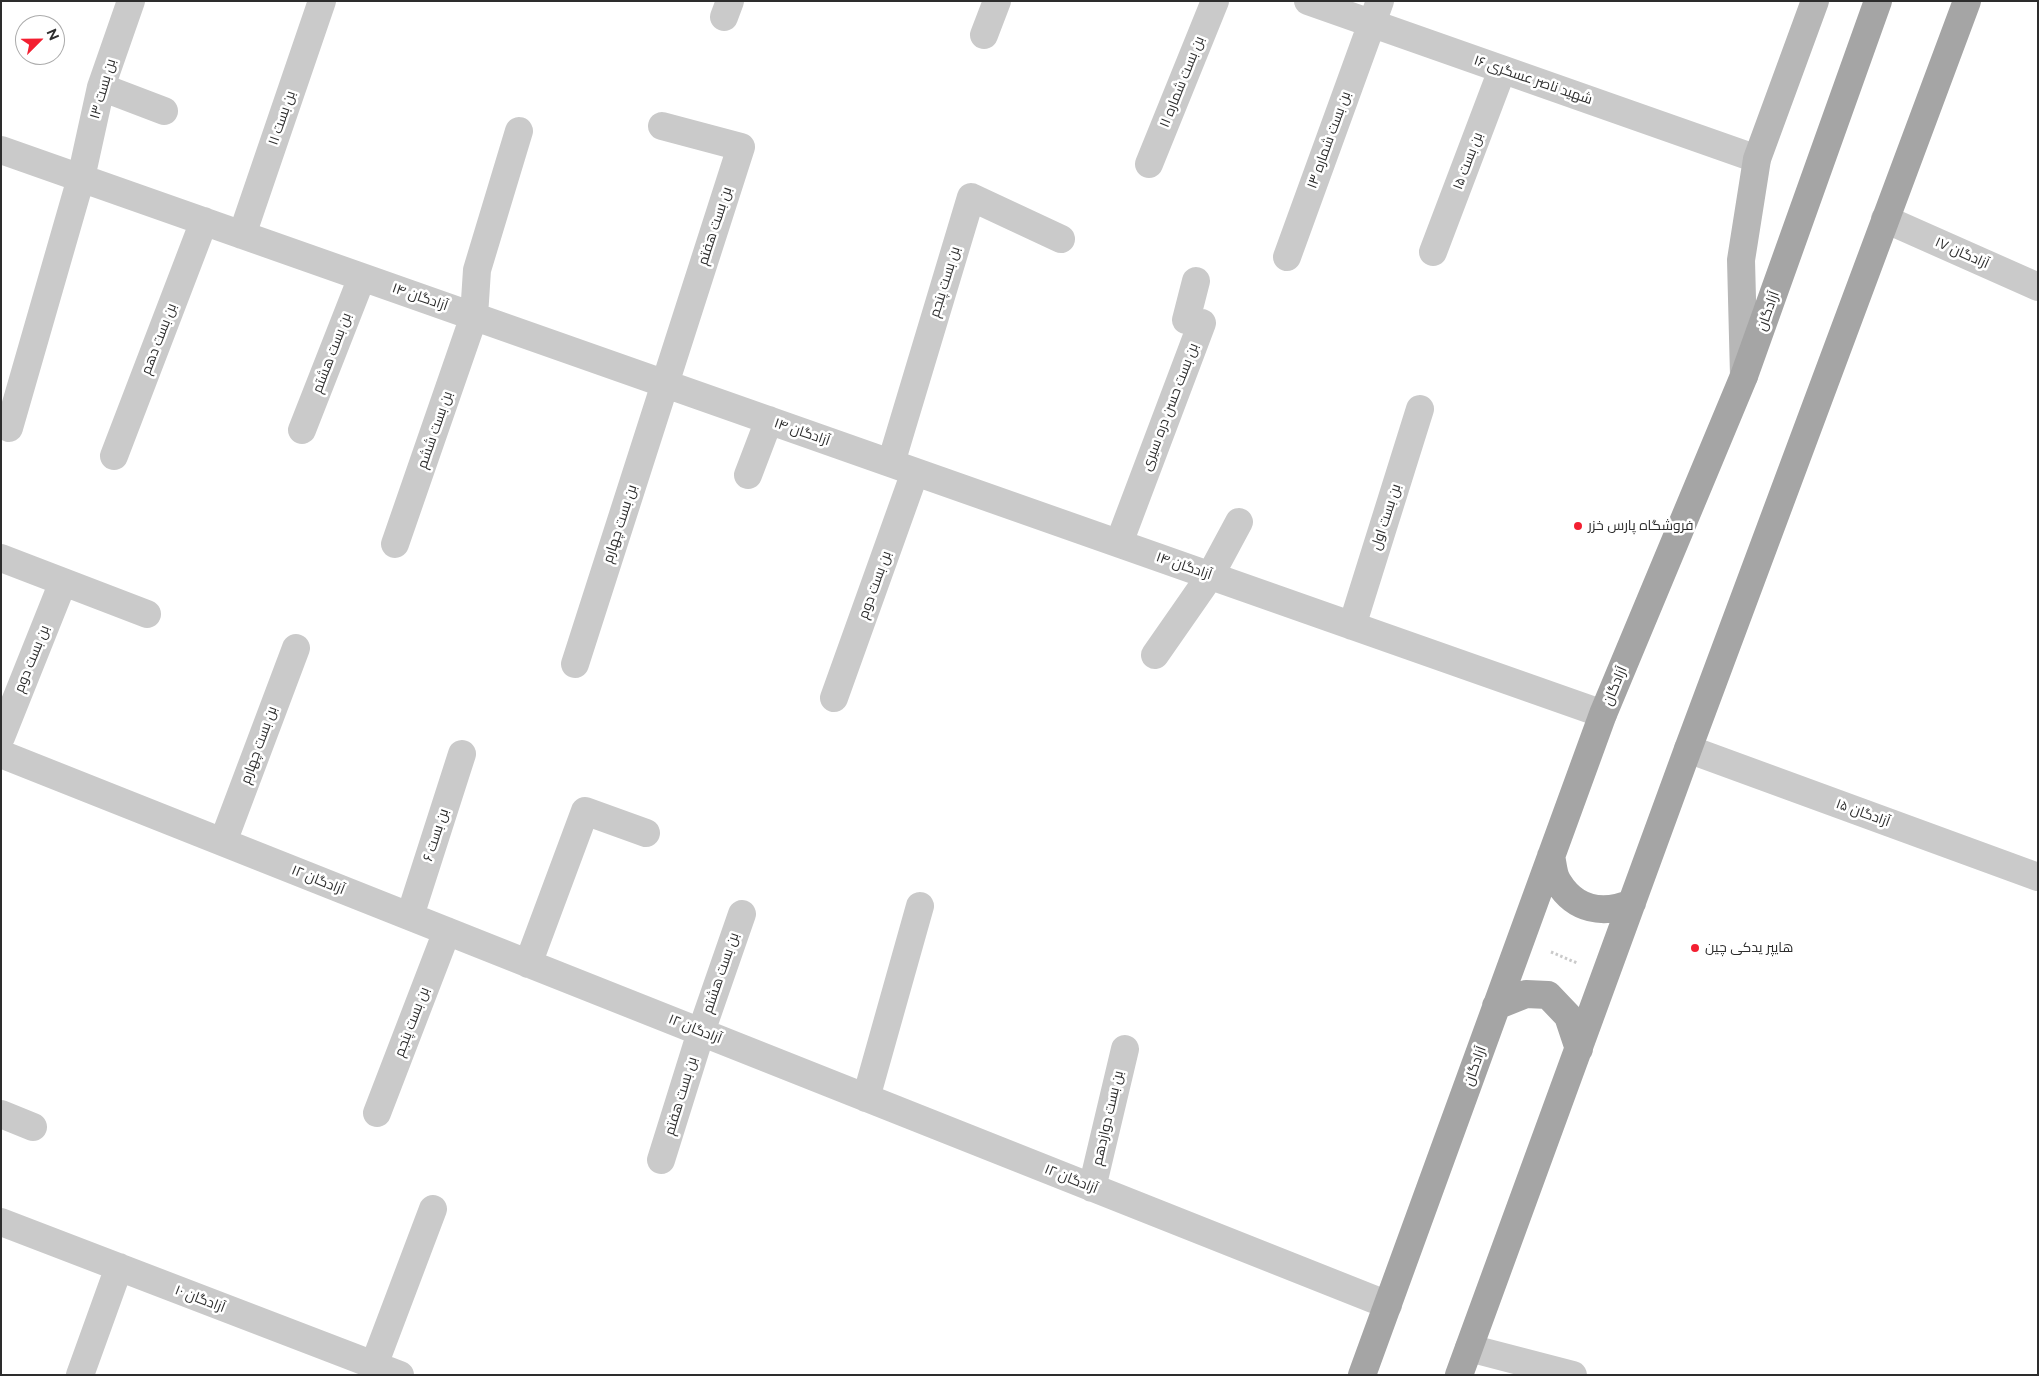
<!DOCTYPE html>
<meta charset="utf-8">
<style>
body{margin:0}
#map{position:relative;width:2039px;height:1376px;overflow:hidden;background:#fff;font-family:Raleway,sans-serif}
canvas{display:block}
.frame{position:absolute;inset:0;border:2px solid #2d2d2d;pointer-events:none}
.north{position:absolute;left:15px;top:15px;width:50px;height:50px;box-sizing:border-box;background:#fff;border:1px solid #ababab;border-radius:50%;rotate:67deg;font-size:14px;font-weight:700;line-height:20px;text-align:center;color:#2d2d2d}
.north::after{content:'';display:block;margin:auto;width:18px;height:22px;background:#f31f31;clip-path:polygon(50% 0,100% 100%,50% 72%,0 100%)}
</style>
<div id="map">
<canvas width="2039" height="1376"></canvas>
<div class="frame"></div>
<div class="north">N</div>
</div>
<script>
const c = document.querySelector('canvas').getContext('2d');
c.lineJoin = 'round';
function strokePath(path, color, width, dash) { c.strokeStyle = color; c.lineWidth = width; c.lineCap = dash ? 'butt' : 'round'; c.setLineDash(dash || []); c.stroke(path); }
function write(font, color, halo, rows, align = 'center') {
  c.font = font + ' Raleway,Cairo,sans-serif'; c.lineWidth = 5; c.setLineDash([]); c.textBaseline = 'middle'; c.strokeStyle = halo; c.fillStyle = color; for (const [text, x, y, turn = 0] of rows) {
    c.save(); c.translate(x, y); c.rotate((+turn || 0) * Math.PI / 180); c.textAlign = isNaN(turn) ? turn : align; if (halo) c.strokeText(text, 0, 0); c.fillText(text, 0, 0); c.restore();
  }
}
const path = new Path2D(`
 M1551,952l26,11`);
const minor = new Path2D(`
 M1308,1l449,158
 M724,17l6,-16
 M984,35l13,-34
 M101,87l63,24
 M1,150l1602,564
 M1149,164l66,-163
 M1885,219l153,68
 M242,235l80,-234
 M1433,252l69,-182
 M1287,257l93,-256
 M9,428l72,-250 20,-91 30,-86
 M302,430l60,-153
 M114,456l90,-235
 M891,463l80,-266 90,42
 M748,475l21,-55
 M1119,543l83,-220 -16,-3 10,-39
 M395,544l79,-228 3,-46 42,-139
 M1,558l146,56
 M1352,626l68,-217
 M1155,655l55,-79 29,-54
 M575,664l166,-517 -79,-21
 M834,698l81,-226
 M1,737l62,-155
 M1688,749l350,128
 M1,754l1387,551
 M223,842l73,-194
 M410,916l52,-162
 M528,964l57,-153 61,22
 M866,1098l54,-192
 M377,1113l70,-182
 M1,1114l32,13
 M661,1160l40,-128 41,-118
 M1092,1188l33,-139
 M1,1222l399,153
 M1469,1348l104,27
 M374,1365l59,-156
 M80,1375l39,-108`);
const secondary = new Path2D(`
 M1744,376l-3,-116 16,-101 58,-158`);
const primary = new Path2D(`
 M1551,856c2,8 2,19 7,26 17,28 45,33 74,21
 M1496,1006l30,-12 22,1 20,21 11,33
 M1362,1375l241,-661 141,-338 134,-375
 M1459,1375l229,-626 279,-748`);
const markers = [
 [1578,526,5,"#f31f31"],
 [1695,948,5,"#f31f31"]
];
const streetNames = [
 ["۱۶ شهید ناصر عسگری",1533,80,19],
 ["بن بست شماره ۱۱",1182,82,-68],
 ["بن بست ۱۳",103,89,-74],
 ["بن بست ۱۱",282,118,-71],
 ["بن بست شماره ۱۳",1329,140,-70],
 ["بن بست ۱۵",1468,161,-69],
 ["بن بست هفتم",715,226,-72],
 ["۱۷ آزادگان",1962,253,24],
 ["بن بست پنجم",945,282,-73],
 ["۱۴ آزادگان",420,297,19],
 ["آزادگان",1768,311,-70],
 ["بن بست دهم",159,339,-69],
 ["بن بست هشتم",332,353,-69],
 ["بن بست حسن دره سیری",1170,407,-69],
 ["بن بست ششم",435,430,-71],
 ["۱۴ آزادگان",802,432,19],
 ["بن بست اول",1386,517,-72],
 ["بن بست چهارم",620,524,-72],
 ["۱۴ آزادگان",1184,566,19],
 ["بن بست دوم",875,585,-70],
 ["بن بست دوم",32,659,-68],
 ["آزادگان",1615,686,-67],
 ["بن بست چهارم",259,745,-70],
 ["۱۵ آزادگان",1863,813,20],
 ["بن بست ۶",436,835,-72],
 ["۱۲ آزادگان",318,880,22],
 ["بن بست هشتم",721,973,-71],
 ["بن بست پنجم",412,1022,-69],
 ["۱۲ آزادگان",695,1029,22],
 ["آزادگان",1475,1066,-70],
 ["بن بست هفتم",681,1096,-73],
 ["بن بست دوازدهم",1108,1118,-77],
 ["۱۲ آزادگان",1071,1179,22],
 ["۱۰ آزادگان",200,1299,21]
];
const poiNames = [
 ["فروشگاه پارس خزر",1588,526],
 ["هایپر یدکی چین",1705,948]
];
strokePath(path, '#cacaca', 3, [2.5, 2.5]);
strokePath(minor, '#cacaca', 28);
strokePath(secondary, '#b7b7b7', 28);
strokePath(primary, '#a5a5a5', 28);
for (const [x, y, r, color] of markers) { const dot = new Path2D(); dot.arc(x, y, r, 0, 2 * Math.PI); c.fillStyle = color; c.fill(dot); strokePath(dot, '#fff', 2); }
write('14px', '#2d2d2d', '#fff', streetNames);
write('14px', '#2d2d2d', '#fff', poiNames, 'left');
</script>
